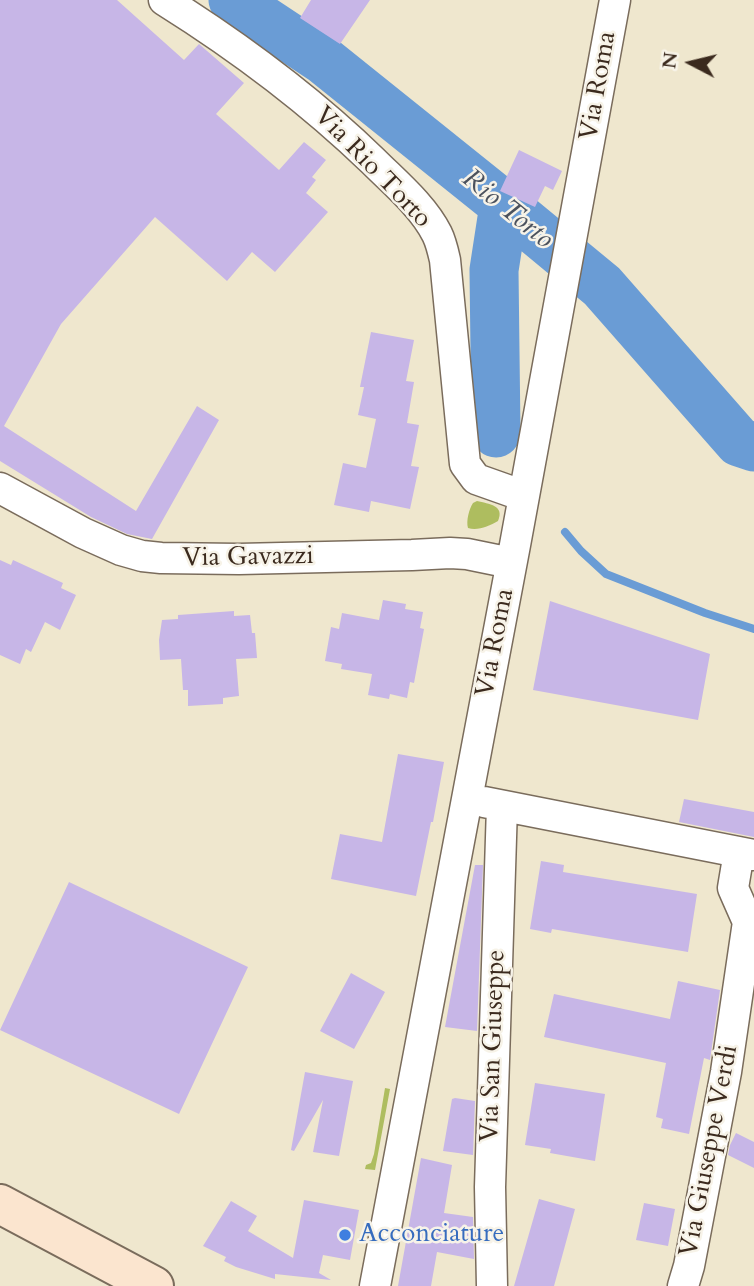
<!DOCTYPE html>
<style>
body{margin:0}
#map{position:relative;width:754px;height:1286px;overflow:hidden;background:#efe7ce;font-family:Cardo,serif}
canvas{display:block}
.north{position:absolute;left:656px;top:28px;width:70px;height:70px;-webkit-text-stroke:5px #f7f3e8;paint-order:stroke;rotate:277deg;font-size:19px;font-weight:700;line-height:28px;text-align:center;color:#3b2a1e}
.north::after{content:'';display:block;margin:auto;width:24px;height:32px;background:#3b2a1e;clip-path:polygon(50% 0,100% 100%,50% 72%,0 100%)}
</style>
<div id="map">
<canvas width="754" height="1286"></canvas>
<div class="north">N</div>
</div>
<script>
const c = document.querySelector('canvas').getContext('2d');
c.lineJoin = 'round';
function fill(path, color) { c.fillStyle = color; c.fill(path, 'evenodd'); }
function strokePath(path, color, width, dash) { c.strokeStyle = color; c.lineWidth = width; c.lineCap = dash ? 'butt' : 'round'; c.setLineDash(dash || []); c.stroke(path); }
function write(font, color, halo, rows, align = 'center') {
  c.font = font + ' Cardo,serif'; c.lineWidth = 5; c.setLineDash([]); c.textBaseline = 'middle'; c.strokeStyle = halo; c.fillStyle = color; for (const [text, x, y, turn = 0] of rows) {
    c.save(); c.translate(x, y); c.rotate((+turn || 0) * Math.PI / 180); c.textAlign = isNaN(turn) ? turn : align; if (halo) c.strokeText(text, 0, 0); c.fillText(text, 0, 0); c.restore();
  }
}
const green = new Path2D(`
 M477,501c12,3 28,4 21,20 -9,5 -20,10 -30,7 -2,-7 1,-19 5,-25z
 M385,1088l5,1 -15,81 -10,-1 1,-4 5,-2 3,-9z`);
const stream = new Path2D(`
 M565,532l16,19 25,23 99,39 49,16`);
const river = new Path2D(`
 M233,0l89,59 182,146 98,81 137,156 15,5
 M496,433l-2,-163 10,-65`);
const building = new Path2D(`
 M0,0h117l67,60 15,-16 45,39 -28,31 63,56 25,-28 22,18 -14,17 4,3 -10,13 22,19 -53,60 -23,-20 -25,29 -72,-64 -94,107 -57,102 132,85 61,-105 22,14 -67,119 -25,-5 -36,-17 -91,-56z
 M311,0h59l-30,44 -40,-26z
 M519,150l43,21 -9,19 -8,-4 -10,21 -35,-16z
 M371,332l43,8 -8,41 8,1 -7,41 12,2 -8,41 8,1 -9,42 -39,-8 -2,11 -35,-7 9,-42 23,5 10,-49 -18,-4 6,-28h-4z
 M0,560l11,5 2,-5 50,23 -2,5 15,7 -16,35 -15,-8 -14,30 -5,-3 -6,15 -20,-9z
 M383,600l23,4 -1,5 18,3 -3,16 4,1 -10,54 -4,-1 -3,16 -17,-4 -1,5 -21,-4 4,-21 -31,-5 1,-5 -17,-3 6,-34 8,2 3,-16 37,7z
 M550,601l160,53 -12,66 -165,-30z
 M234,611v5l16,-1 2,18h3l2,25 -21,1 3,37 -16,2v6l-35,2v-16h-5l-2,-31 -21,1 -1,-20 3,-20 16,-1v-4z
 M398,754l46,8 -11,60h-2l-15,74 -85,-17 9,-45 42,8z
 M684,799l70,13v25l-75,-15z
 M541,861l23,4 -1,7 134,22 -9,58 -136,-23 -1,4 -21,-4z
 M475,865h8l-6,166 -32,-4z
 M69,882l179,85 -69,147 -179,-84z
 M351,973l34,19 -31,57 -34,-18z
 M678,981l42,9 -10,70 -6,-2 -15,76 -28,-6 2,-9 -7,-2 10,-54 -122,-26 10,-43 116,25z
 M305,1072l48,9 -14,75 -26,-4 10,-52 -29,51 -3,-1z
 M535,1083l70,11 -10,67 -45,-8 1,-4 -26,-4z
 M455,1098l20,3 -2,54 -30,-4 9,-52z
 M736,1133l18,9v26l-26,-13 2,-10z
 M421,1158l31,7 -8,48 29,4 1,42 -37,-7 -6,34h-33z
 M539,1199l36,10 -21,77h-40z
 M304,1200l55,10 -9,50 -27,-5 -4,18 12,7 -56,-6v5l-39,-12 -12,-6 2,-4 -23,-11 28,-45 26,15 -9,15 45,27z
 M644,1203l31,6 -7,37 -32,-6z`);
const minor = new Path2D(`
 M164,0c75,47 146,100 209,161 22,22 50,45 64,73 4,8 6,17 8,26l20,204 11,15 48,17
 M0,488l83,45 38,17 21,6 19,2 78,1 173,-4 38,-2 17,1 44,9
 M484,802l270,53
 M375,1286l140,-741 100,-545
 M492,1286l-2,-99 12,-381
 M683,1286l6,-20 37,-194 22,-150 -15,-34 6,-36`);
const secondary = new Path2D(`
 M0,1204l154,82`);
const markers = [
 [345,1235,7,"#3f7fe0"]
];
const streetNames = [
 ["Via Roma",599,86,-80],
 ["Via Rio Torto",372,168,46],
 ["Via Gavazzi",248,558,-1],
 ["Via Roma",496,643,-79],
 ["Via San Giuseppe",494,1046,-88],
 ["Via Giuseppe Verdi",710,1151,-79]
];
const shopNames = [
 ["Acconciature",359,1235]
];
const waterNames = [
 ["Rio Torto",507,210,39]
];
fill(green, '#aebd5f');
strokePath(stream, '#6a9cd5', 8);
strokePath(river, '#6a9cd5', 49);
fill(building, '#c7b6e7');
strokePath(minor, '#7a6c5c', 33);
strokePath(secondary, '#7a6c5c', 42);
strokePath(minor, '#fff', 30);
strokePath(secondary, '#fbe5cf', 38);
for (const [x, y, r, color] of markers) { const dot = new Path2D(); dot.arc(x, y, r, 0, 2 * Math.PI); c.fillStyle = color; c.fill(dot); strokePath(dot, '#f7f3e8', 2.5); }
write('26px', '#3b2a1e', '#f7f3e8', streetNames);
write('26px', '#366cbe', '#f7f3e8', shopNames, 'left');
write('italic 28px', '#4b525e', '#f7f3e8', waterNames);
</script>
